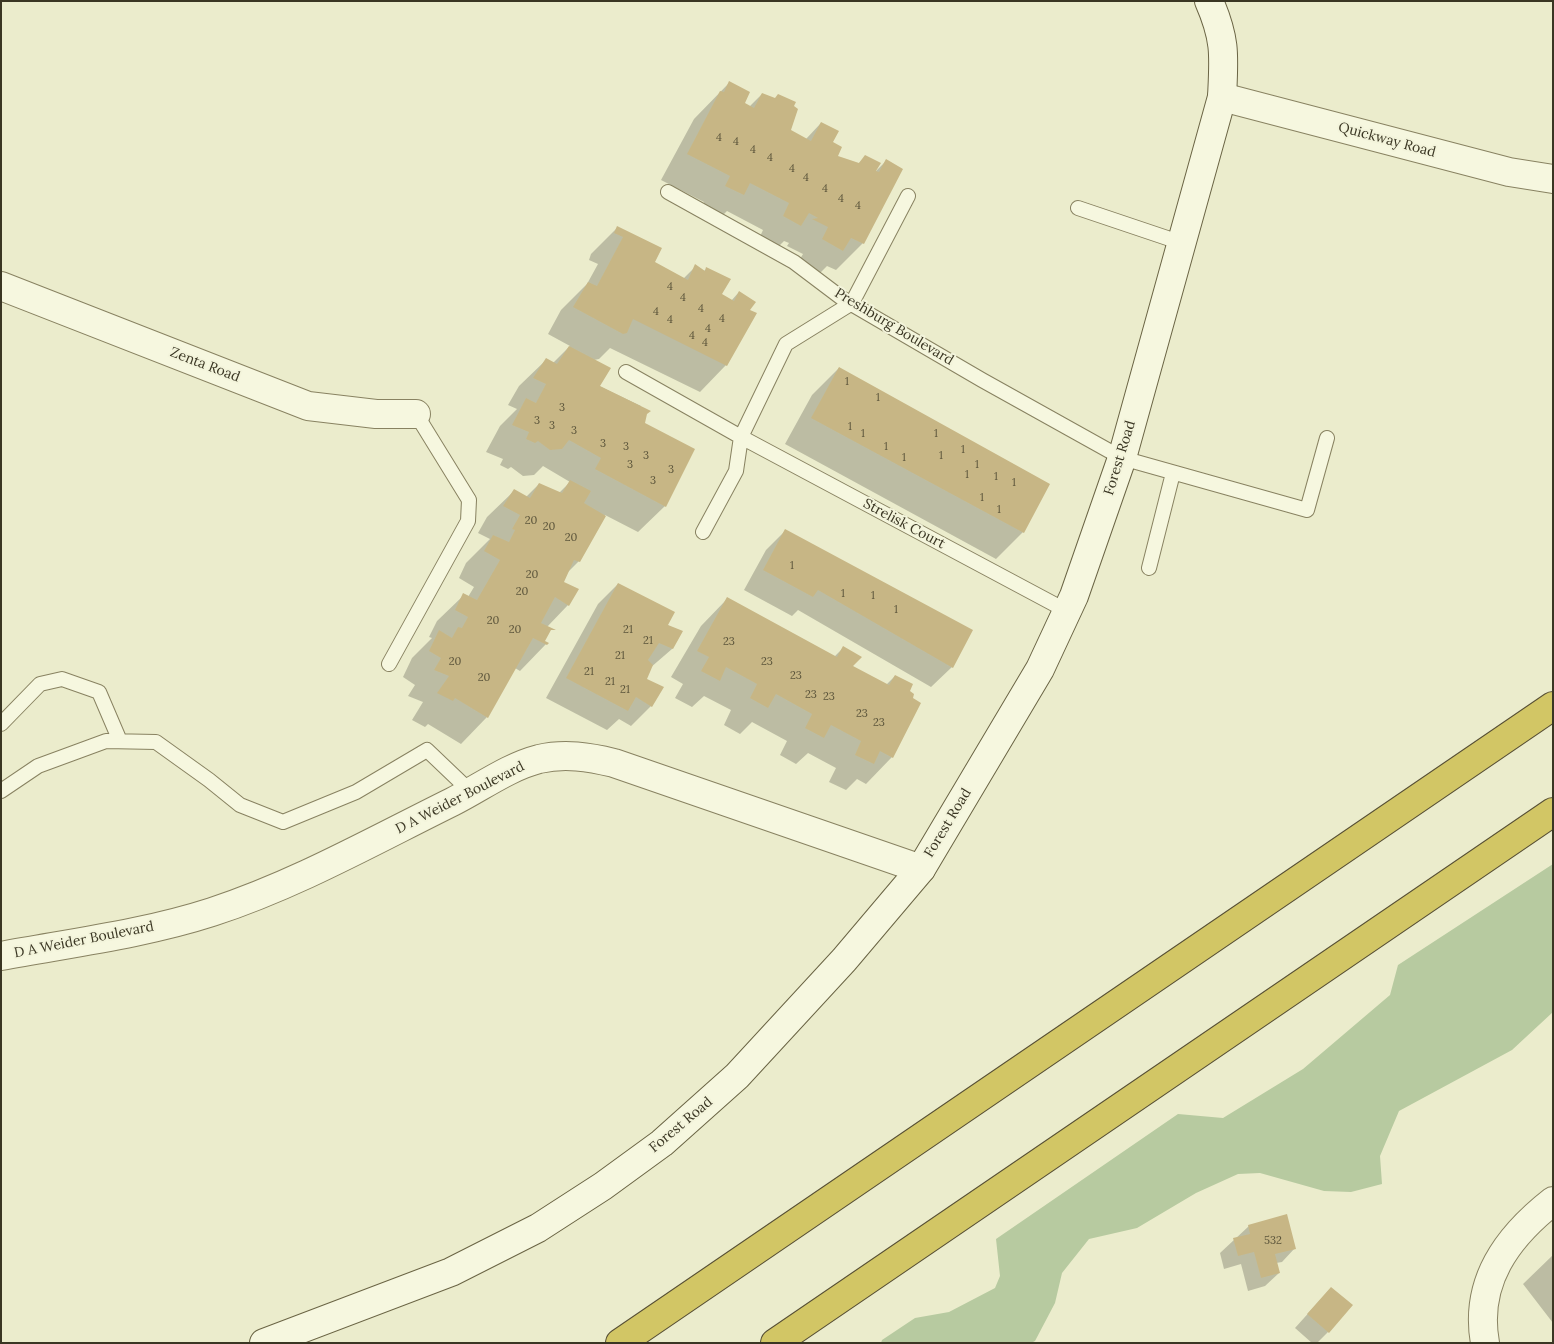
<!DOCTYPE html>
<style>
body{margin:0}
#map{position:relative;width:1554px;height:1344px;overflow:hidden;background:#ebeccc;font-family:Lora,serif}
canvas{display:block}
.frame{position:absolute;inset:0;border:2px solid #3a3623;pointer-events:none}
</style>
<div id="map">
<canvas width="1554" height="1344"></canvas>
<div class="frame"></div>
</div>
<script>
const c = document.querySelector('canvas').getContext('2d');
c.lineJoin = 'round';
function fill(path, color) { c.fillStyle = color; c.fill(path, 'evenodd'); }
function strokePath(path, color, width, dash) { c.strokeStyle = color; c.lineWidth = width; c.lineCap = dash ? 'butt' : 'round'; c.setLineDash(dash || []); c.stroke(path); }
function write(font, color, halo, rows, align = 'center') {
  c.font = font + ' Lora,serif'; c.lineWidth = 4; c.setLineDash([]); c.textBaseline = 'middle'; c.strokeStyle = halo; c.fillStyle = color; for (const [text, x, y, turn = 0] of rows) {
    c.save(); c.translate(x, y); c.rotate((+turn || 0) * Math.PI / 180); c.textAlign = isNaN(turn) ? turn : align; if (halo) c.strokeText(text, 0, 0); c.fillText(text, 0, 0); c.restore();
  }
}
const green = new Path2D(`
 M1553,864v148l-41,38 -113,61 -19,45 2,28 -31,8 -27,-1 -64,-18 -22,1 -42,19 -59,35 -48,11 -27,34 -7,30 -20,38 -4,2h-150l1,-3 33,-22 34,-6 46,-24 5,-12 -4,-37 182,-125 45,4 80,-49 87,-74 8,-30z`);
const shadow = new Path2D(`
 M729,83l14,21 6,3 13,-13 28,37 16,8 15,-16 15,33 22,8 7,-7 10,15 11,-11 -23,82 -27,27 -9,-4 -11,11 -20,-11 7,-12 -16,-8 2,-3 -5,-2 -10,10 -17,-8 6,-13 -36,-19 -10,10 -18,-9 5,-10 -43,-22 33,-61z
 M618,227l36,35 29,17 13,-13 8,5 3,-3 13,26 11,7 8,-9 9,19 -22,54 -26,27 -90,-44 -11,11 -5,1 5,26 42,20 -2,1 7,8 -2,9 21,82 -27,26 -33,-17 -26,46 -13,13 -4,9 6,22 -21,22 -4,14 4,2 -27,28 -5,-3 -28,49 -26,27 -33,-20 -3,3 -13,-7 11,-18 -15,-6 7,-11 -12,-8 9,-19 20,-20 -3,-1 8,-16 27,-26 4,2 6,-10 -15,-9 7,-15 24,-24 -12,-6 9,-16 27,-26 12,6 13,-13 20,9 11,-11 -27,-16 -9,9 -11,1 -12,-9 -3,2 -8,-4 3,-6 -17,-7 14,-26 17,-17 -9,-4 11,-19 27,-26 7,3 17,-17 -22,-12 13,-24 26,-26 11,-20 -9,-4 2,-6z
 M839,368l184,164 -27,27 -211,-115 27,-49z
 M786,530l166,137 -21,20 -133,-77 -6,6 -48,-26 22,-40z
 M618,584l49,41 15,7 -10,17 -22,19 -5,12 6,26 -20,20 -12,-7 -12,11 -61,-32 52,-94z
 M727,599l107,58 9,-9 8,18 35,19 9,-9 -3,81 -26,27 -9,-5 -11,11 -17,-8 7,-14 -28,-15 -12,11 -16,-9 7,-14 -35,-19 -12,12 -16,-9 7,-15 -27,-14 -12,11 -17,-9 8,-14 -12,-7 30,-51z
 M1249,1226l46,22 -13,14 -6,1 3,10 -14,13 -17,5 -7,-27 -17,5 -4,-16z
 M1553,1255v68l-30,-39z
 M1331,1288l-3,44 -11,11h-5l-17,-15z`);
const building = new Path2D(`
 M729,81l21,11 -5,11 9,5 8,-15 13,5 3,-4 18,8 -2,4 4,3 -7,21 20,11 10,-19 18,9 -6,11 9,5 -4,9 21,7 6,-8 16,8 -5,8 3,1 7,-13 17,10 -39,75 -13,-6 -8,13 -21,-12 6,-12 -16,-8 6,-1 -9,-5 -8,13 -18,-10 6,-13 -39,-20 -6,12 -19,-9 5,-10 -43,-22 33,-63 4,1z
 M617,226l45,22 -7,14 33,18 7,-16 10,7 1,-4 25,12 -9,15 12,7 5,-10 17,11 -6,8 7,3 -30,53 -94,-47 -6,14 -4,1 -50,-27 15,-25 9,4 26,-49 -9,-4z
 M569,346l42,22 -11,18 51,25 -4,3 -2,9 50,26 -29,58 -71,-38 6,-11 -32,-18 -7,9 -12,1 -12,-9 -3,2 -9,-4 3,-7 -17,-7 14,-27 10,5 10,-19 -13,-6 13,-20 11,6z
 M839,367l211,117 -26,49 -213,-115z
 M570,480l21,11 -7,12 22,13 -26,46 -6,-2 -10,22 15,7 -10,17 -14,-9 -14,26 15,7h-5l-6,11 4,2 -2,2 -14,-7 -45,80 -33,-20 -2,3 -16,-8 12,-17 -15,-6 7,-12 -12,-7 10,-21 13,8 6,-11 4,1 6,-11 -13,-7 8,-17 14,7 23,-40 -16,-9 9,-16 16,7 6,-12 -3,-1 8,-14 -17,-9 11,-17 16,9 9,-15 23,10z
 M785,529l188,101 -20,38 -135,-78 -5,7 -50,-27z
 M618,583l57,29 -7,13 15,6 -10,18 -14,-6 -11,17 5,5 -6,14 17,8 -12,20 -16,-10 -8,14 -62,-33z
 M727,597l110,60 6,-11 19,11 -9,9 36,19 6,-10 18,9 -3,7 4,3 -1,4 8,5 -28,55 -13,-7 -6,13 -19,-9 6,-14 -30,-16 -7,13 -19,-10 7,-14 -36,-20 -8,14 -18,-10 7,-14 -31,-17 -6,14 -19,-10 8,-14 -12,-6z
 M1287,1214l9,35 -21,5 5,19 -19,5 -7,-26 -16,4 -5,-18 17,-4 -2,-9z
 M1331,1287l22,18 -24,28 -22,-19z`);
const lane = new Path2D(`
 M668,192l126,70 49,37 139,81 140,78 185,52 20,-72
 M1078,208l104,35
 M626,372l115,65 326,174
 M703,532l33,-61 5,-34 45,-93 66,-41 56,-107
 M1149,568l24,-95
 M389,664l79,-143 1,-21 -53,-86
 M1,724l39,-40 22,-5 37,13 21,49
 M1,791l37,-25 68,-25 50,1 53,38 31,25 43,17 73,-30 71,-42 44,42`);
const street = new Path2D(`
 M1222,97l287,75 44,7
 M1,286l307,120 68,8h40
 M1,956c70,-13 143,-22 211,-44 83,-27 161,-71 240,-110 28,-14 56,-35 87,-43 26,-6 50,-2 75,4l307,106
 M1485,1343c-11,-61 22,-106 68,-142`);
const secondary = new Path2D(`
 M264,1343l187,-71 87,-44 65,-42 59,-43 75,-67 107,-116 77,-91 119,-200 34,-73 48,-138 100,-361c2,-41 4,-57 -13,-96`);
const highway = new Path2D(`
 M620,1343l933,-637
 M775,1343l778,-531`);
const numberNames = [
 ["4",719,138],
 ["4",736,142],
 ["4",753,150],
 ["4",770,158],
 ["4",792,169],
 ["4",806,178],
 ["4",825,189],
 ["4",841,199],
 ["4",858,206],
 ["4",670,287],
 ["4",683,298],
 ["4",701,309],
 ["4",656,312],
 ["4",722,319],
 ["4",670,320],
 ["4",708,329],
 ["4",692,336],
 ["4",705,343],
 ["1",847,382],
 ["1",878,398],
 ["3",562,408],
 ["3",537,421],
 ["3",552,426],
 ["1",850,427],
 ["3",574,431],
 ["1",863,434],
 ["1",936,434],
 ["3",603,444],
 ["3",626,447],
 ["1",886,447],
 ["1",963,450],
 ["3",646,456],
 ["1",941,456],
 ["1",904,458],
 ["3",630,465],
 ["1",977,465],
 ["3",671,470],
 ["1",967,475],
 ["1",996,477],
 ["3",653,481],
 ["1",1014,483],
 ["1",982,498],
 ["1",999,510],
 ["20",531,521],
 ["20",549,527],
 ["20",571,538],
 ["1",792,566],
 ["20",532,575],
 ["20",522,592],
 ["1",843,594],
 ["1",873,596],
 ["1",896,610],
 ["20",493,621],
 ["20",515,630],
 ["21",628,630],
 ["21",648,641],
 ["23",729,642],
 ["21",620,656],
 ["20",455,662],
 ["23",767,662],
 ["21",589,672],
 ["23",796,676],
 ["20",484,678],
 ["21",610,682],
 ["21",625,690],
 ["23",811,695],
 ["23",829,697],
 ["23",862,714],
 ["23",879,723],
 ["532",1273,1241]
];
const streetNames = [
 ["Quickway Road",1387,140,15],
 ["Preshburg Boulevard",894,327,31],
 ["Zenta Road",205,365,21],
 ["Forest Road",1120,458,-73],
 ["Strelisk Court",904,524,28],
 ["D A Weider Boulevard",460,798,-27],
 ["Forest Road",948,823,-59],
 ["D A Weider Boulevard",84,940,-11],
 ["Forest Road",681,1125,-40]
];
fill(green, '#b7caa0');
fill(shadow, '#0003');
fill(building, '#c7b685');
strokePath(lane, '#888261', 16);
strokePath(street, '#888261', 30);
strokePath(secondary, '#6a6444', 30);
strokePath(highway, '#574f34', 30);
strokePath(lane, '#f6f7df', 14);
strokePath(street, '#f6f7df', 28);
strokePath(secondary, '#f6f7df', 28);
strokePath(highway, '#d2c665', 28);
write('11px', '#5d563c', null, numberNames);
write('14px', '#3a3623', '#f3f4db', streetNames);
</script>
